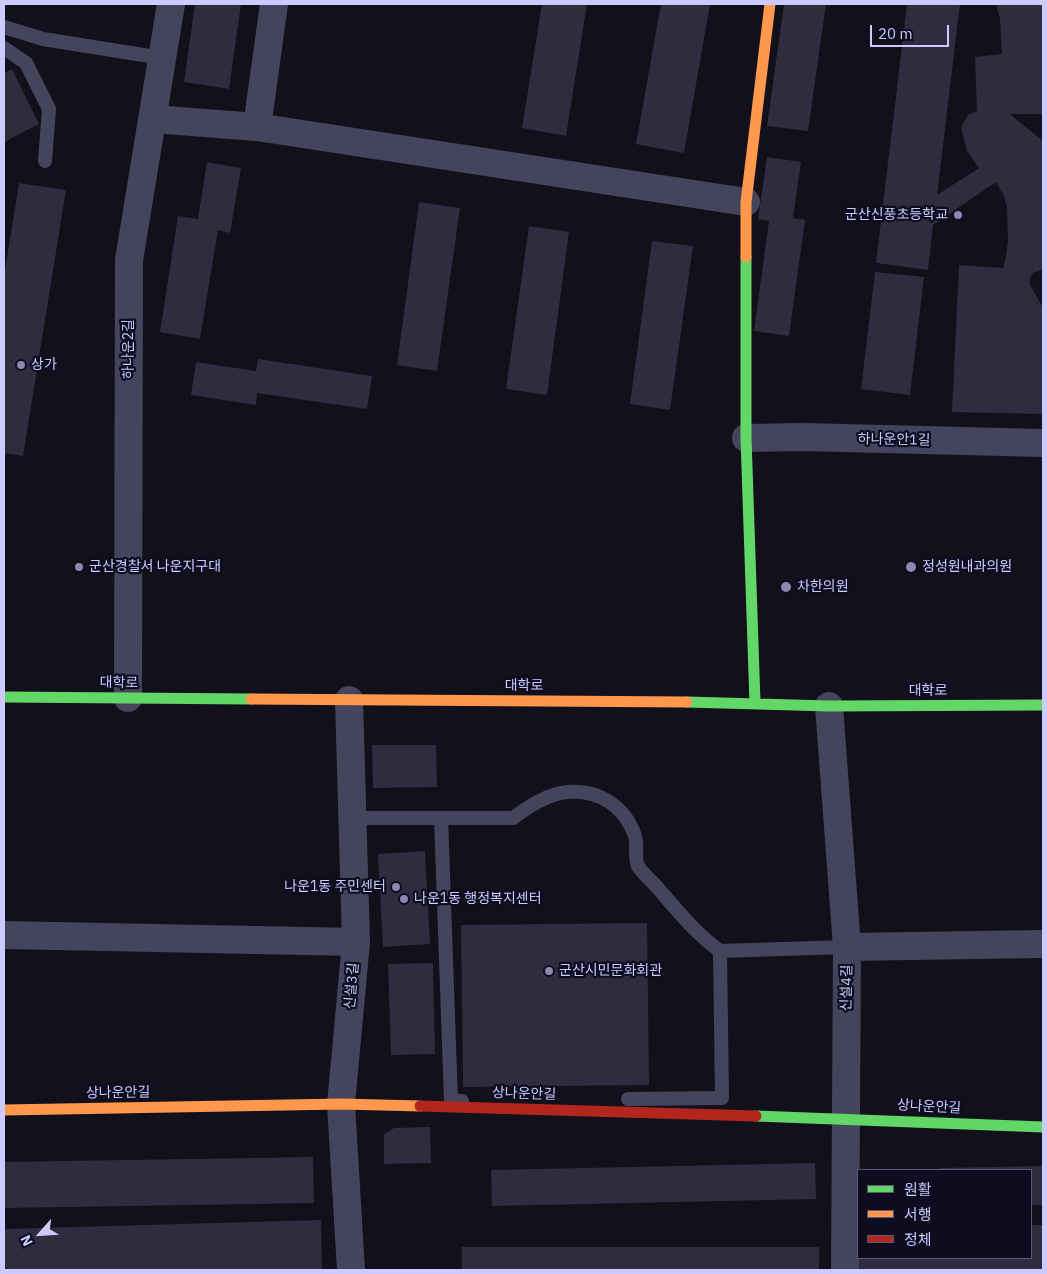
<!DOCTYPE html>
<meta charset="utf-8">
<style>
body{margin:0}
#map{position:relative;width:1047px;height:1274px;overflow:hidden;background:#12101b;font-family:"IBM Plex Sans","Noto Sans KR",sans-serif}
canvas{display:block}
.frame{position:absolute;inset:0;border:5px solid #cccaff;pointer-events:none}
.legend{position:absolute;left:857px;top:1169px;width:175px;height:90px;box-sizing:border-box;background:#0e0c1f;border:1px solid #5a5879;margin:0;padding:6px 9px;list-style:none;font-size:15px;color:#cccaff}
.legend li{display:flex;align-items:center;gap:10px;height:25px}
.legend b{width:25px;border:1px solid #5a5879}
.north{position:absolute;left:15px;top:1209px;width:50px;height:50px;-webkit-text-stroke:4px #0e0c1f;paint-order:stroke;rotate:244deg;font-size:14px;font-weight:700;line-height:20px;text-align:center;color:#cccaff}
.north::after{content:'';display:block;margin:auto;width:18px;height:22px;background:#cccaff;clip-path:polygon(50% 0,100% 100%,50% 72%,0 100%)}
.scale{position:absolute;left:870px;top:25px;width:79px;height:22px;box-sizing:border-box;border:2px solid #cccaff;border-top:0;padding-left:6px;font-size:15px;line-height:18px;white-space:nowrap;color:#cccaff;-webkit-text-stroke:4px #0e0c1f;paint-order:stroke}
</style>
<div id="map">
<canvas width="1047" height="1274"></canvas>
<div class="frame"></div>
<ul class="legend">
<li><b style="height:6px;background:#63d668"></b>원활</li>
<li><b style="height:6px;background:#ff974d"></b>서행</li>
<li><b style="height:6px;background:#b3261e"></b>정체</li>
</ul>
<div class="north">N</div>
<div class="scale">20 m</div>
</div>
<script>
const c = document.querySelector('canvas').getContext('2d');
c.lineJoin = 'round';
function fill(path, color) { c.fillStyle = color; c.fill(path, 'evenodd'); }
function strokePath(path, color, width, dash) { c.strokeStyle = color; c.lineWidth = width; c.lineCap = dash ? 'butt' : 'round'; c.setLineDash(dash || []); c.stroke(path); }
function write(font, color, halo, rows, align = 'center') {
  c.font = font + ' "IBM Plex Sans","Noto Sans KR",sans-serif'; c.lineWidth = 4.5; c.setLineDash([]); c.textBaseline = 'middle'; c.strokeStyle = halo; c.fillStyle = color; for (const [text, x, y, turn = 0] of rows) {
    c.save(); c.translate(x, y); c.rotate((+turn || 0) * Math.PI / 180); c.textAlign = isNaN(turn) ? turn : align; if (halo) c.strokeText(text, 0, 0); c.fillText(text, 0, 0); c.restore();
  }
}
const building = new Path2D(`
 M195,4h46l-12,85 -45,-7z
 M542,4h45l-21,132 -44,-8z
 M661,4h49l-26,149 -48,-9z
 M784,4h42l-18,127 -41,-5z
 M907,4h53l-23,191 42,-27 -12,-17 -6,-24 7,-12 9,-4 -2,-54 27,-3 -2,-35 -4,-15h47v110h-33l33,27v128l-10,4 -3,5v7l13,23v106l-91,-2 7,-147 44,3 3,-12 2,-16 -1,-33 -3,-11 -8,-14 -63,43 -5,45 -52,-7z
 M12,69l27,55 -35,18v-69z
 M767,157l34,5 -8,56 12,2 -16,116 -35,-5 15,-110 -11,-2z
 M207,162l34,6 -11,65 -12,-3 -18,109 -40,-7 18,-116 20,3z
 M19,183l47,7 -43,266 -19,-3v-177z
 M419,202l41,6 -23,163 -40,-6z
 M529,226l40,6 -22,163 -41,-6z
 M652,241l41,5 -23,164 -40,-6z
 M875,272l49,5 -14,118 -49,-6z
 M258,359l114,17 -5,33 -110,-16 -1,12 -65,-10 5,-33 60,9z
 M372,745h64l1,42 -64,1z
 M425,851l5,93 -47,3 -5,-93z
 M647,923l2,162 -186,2 -2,-162z
 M433,963l2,91 -44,1 -3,-91z
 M430,1127l1,36 -47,1v-30l10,-6z
 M313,1157l1,46 -310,5v-46z
 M815,1163l1,36 -324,7 -1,-36z
 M1043,1166v39h-12v-35h-92v-2z
 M321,1220l1,50h-318v-41z
 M1031,1225h12v44l-187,1 2,-12h173z
 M462,1247h357v23h-357z`);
const lane = new Path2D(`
 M4,27l39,12 119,19
 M4,48l22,15 23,46 -4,52
 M353,818h160c15,-11 34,-24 54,-26 31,-3 58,14 68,44 3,9 -1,22 3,30 4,7 13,14 18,20 20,23 39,47 64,65l127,-4
 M441,818l10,283h11
 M628,1099l94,-1 -2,-147`);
const street = new Path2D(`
 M153,119l104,8 489,75
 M257,127l17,-123
 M746,438l57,-1 240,6
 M128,698l1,-438 42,-256
 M349,700l7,242 -15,162 10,166
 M829,706l18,241 -2,323
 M4,935l352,7
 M847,947l196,-3`);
const fast = new Path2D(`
 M746,257v181l9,265
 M4,697l247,2
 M687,702l142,4 214,-1
 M756,1116l287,11`);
const slow = new Path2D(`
 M746,257v-55l24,-198
 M251,699l436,3
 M4,1110l337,-6 79,2`);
const jam = new Path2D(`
 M420,1106l336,10`);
const markers = [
 [958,215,5,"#8b89af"],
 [21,365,5,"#8b89af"],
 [79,567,5,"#8b89af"],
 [911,567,6,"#8b89af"],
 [786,587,6,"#8b89af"],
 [396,887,5,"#8b89af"],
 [404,899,5,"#8b89af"],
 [549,971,5,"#8b89af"]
];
const poiNames = [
 ["군산신풍초등학교",948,215,"right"],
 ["상가",31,365],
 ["군산경찰서 나운지구대",89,567],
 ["정성원내과의원",922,567],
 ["차한의원",797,587],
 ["나운1동 주민센터",386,887,"right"],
 ["나운1동 행정복지센터",414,899],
 ["군산시민문화회관",559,971]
];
const streetNames = [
 ["하나운2길",129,349,-90],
 ["하나운안1길",894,440,1],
 ["대학로",119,683,1],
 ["대학로",524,686],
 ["대학로",928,691],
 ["신설3길",352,986,-85],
 ["신설4길",847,988,-89],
 ["상나운안길",118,1093,-1],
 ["상나운안길",524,1094,2],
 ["상나운안길",929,1107,3]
];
fill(building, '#2e2c3e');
strokePath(lane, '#44455c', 14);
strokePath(street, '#44455c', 28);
strokePath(fast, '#63d668', 11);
strokePath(slow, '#ff974d', 11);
strokePath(jam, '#b3261e', 11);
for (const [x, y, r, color] of markers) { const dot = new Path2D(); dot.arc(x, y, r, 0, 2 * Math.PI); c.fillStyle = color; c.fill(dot); strokePath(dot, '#0e0c1f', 2); }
write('14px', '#cccaff', '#0e0c1f', poiNames, 'left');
write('14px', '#cccaff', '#0e0c1f', streetNames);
</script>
